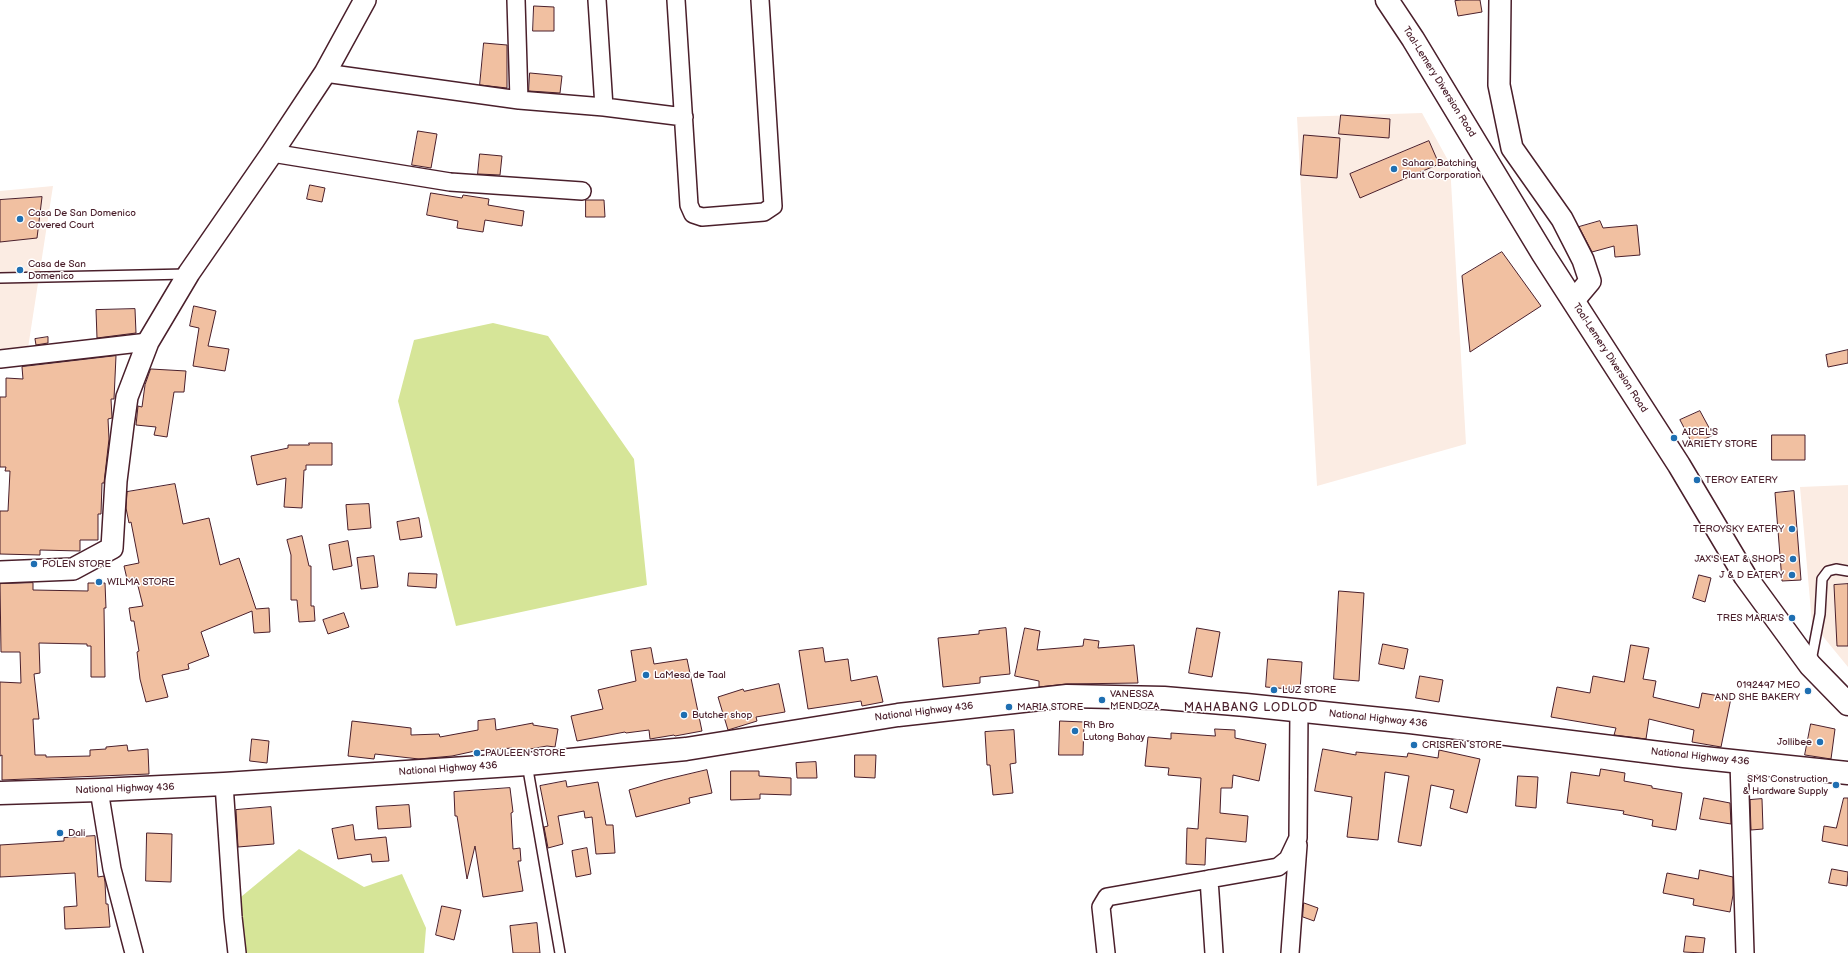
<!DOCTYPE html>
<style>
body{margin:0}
canvas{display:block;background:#fff}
</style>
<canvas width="1848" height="953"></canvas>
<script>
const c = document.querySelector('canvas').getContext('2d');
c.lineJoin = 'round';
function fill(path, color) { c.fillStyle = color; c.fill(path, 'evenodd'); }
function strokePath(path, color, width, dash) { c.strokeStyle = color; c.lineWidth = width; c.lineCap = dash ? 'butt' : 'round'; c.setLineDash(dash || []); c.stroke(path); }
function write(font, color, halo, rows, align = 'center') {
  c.font = font + ' "Balsamiq Sans",sans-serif'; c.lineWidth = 3; c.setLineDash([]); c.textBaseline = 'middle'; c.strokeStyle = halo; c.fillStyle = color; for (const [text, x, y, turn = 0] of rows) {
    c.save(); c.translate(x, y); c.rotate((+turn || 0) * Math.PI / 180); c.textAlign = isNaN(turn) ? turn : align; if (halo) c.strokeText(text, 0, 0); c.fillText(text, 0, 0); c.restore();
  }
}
const built = new Path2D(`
 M1422,113l28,51 16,280 -149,42 -20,-369z
 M53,186l-25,162 -28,3v-160z
 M1848,485v182l-36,-44 -12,-136z`);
const green = new Path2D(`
 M493,323l55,13 86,123 13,126 -191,41 -58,-225 16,-61z
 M299,849l65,38 38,-13 24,54 -2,25h-182l-6,-52z`);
const building = new Path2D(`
 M1462,0h18l2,12 -24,4 -3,-15z
 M534,6l20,1v24h-21z
 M484,43l23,2v43l-27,-3z
 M530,73l32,3 -2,17 -31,-2z
 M1341,115l49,4 -1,19 -50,-4z
 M418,131l19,3 -6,34 -19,-3z
 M1304,135l36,3 -3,40 -36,-3z
 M1429,141l10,23 -79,34 -10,-24z
 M480,154l22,2 -2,19 -22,-1z
 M310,185l15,3 -3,14 -15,-3z
 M431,193l31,5 1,-3 26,4 -1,6 36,6 -2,15 -37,-6 -2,12 -26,-4 1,-7 -31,-6z
 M42,197l-5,41 -37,4v-42z
 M586,200h18l1,17h-19z
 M1600,221l3,7 34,-3 3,30 -25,2 -1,-11 -22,6 -13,-25z
 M1502,252l39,54 -71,46 -8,-76z
 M194,306l22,5 -8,35 21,3 -4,22 -32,-5 6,-38 -9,-2z
 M135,309l1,24 -39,5 -1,-28z
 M48,337v6l-12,2 -1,-6z
 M1848,350v13l-20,4 -2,-12z
 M116,356l-2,43h-3l1,19 -4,1 1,20 -5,44h-2l-1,31h-3v26h-18v11l-40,-1v5l-40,-1v-43h8l2,-40h-5l1,-4h-6v-70h6v-19l17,1 -1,-12z
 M151,369l35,2 -2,21h-10l-7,45 -13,-2 2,-8 -20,-2 2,-19 4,1 3,-22z
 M1700,411l13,24 -20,10 -13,-25z
 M1772,435h33v25h-33z
 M309,443h23v22h-26v5h-2l-2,38 -18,-1 2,-29 -29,7 -6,-29 37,-8v-3h21z
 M175,484l8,40 26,-6 11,47 19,-7 17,51 13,-1 1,24 -16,1 -2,-22 -51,21 8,24 -21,8 1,5 -27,6 6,22 -22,5 -6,-23 -3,-27 2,-1 -5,-30h-3l-2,-13 14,-2 -7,-28 -9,1 -3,-13 15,-3 -8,-41 -2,1 -3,-15 1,-16z
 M1794,491l7,89 -19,1 -7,-88z
 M369,504l2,24 -23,2 -2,-25z
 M419,518l3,19 -22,3 -3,-18z
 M302,536l7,30h2v40h3l1,15 -16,1 -2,-22h-6v-45l-4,-15z
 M348,541l4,25 -19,4 -4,-25z
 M374,556l4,31 -17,2 -4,-31z
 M409,573l28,1 -1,14 -28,-2z
 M1699,575l12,3 -6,24 -12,-4z
 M33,583v7l55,1v-8h17l1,25h-2l1,69h-14v-31h-4v-2l-48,-1 1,30 -6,1 5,45h-6l2,36h11v2l44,-1v-6l16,-1v-2l21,-2 1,6 20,-2 1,25 -147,6v-25l-2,1v-74l21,1 -1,-31h-19l-1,-68z
 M1848,584v62h-11l-3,-61z
 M1339,591l25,2 -5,88 -25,-2z
 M344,613l5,14 -21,7 -5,-14z
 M1006,628l4,46 -30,3v6l-37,4 -5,-49 41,-4v-3z
 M1025,628l15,3 -3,19 46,-4 1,-7 15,2 -1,7 36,-3 4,38 -71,1 -28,3v-6l-24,-5z
 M1197,628l23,4 -8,45 -23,-4z
 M1383,644l25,5 -4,20 -25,-5z
 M1631,645l18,3 -6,31 13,2 -3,16 46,11 3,-15 29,5 -10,49 -29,-5 2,-12 -45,-11 -3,20 -32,-4 2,-7 -65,-11 6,-30 33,6 3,-17 31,6z
 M651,648l3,16 33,-5 15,72 -27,5 -1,-1 -24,4 -1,-9 -23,3 -1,-1 -48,9 -6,-25 32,-7 -5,-19 38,-9 -5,-30z
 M823,648l2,14 23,-3 3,22 26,-5 6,26 -21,4 -1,-5 -53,8 -9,-58z
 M1268,659l34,3 -2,28 -34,-3z
 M1420,676l23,4 -4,22 -23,-4z
 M779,684l6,28 -29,5 1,4 -29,9 -10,-33 25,-8 1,2z
 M495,719l1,11 37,-7v2l25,4 -3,18 -8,-1 -34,6 -1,-4 -37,3 -23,5 -33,3 -44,-5 -1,5 -26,-3 4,-35 59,7v7l28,-1 1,3 38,-7v-9z
 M1060,721l24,1 -1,33h-24z
 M1811,724l24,5 -4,30 -26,-4z
 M1215,729l20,1v8l31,6 -7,37 -26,-6 -1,13h-11l-1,25 28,3 -2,26 -40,-4 -1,27 -19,-1 1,-36 11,1 3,-51 -33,-3 1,-7 -24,-2 3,-29 23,2v-6l44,3z
 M1014,730l2,33 -6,1 3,29 -20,2 -3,-30h-3l-2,-33z
 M252,739l17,2 -2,22 -17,-2z
 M1323,749l33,6v-3l51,5 1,-4 30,5 1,-8 41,9 -13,54 -17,-5 4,-18 -23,-5 -10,61 -23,-4 11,-66 -24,-4 -7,68 -31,-3 5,-40 -37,-6z
 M855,755h21l-1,23 -20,-1z
 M816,762l1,16h-20l-1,-15z
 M1601,769l24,4 -1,8 28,5v2l30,5 -6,37 -24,-4 1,-6 -30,-6 1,-3 -57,-8 4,-31 28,4z
 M707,770l5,23 -23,5 1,5 -54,14 -7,-27 34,-10z
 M731,771h28v5l32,2v17l-31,-1v5l-29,1z
 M1518,776l20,1 -2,31 -20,-2z
 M566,781l1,6 31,-5 8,43h7l2,28 -19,1 -4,-37 -7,1 -1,-7 -26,5 5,28 -15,4 -4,-21 4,-1 -8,-40z
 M510,788l3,24 -2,1 2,36 7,-1 1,13h-3l5,30 -40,6 -8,-51 -8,33 -10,-63h-2l-1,-24z
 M1704,798l26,5 1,21 -31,-5z
 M1844,798h4v48l-26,-5 2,-15 12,2z
 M1762,799l1,30 -12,1 -1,-30z
 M409,805l2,22 -33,2 -2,-22z
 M271,807l3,37 -36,3 -2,-37z
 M353,825l2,15 31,-3 3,24 -17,1 -1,-8 -33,5 -6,-30z
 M147,833l25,1 -1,48 -25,-1z
 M95,836l3,41 6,-1 1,6 1,22h2l2,23 -45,2 -1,-22 13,-1 -2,-33 -75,4v-32l64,-4v-3z
 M587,848l4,26 -15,3 -4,-26z
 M1832,869l16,3 -1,14 -18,-3z
 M1700,870l33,7v18l-3,17 -37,-7 1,-6 -31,-6 4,-20 31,6z
 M1304,903l14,5 -4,13 -11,-4z
 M442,906l19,4 -7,30 -18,-5z
 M537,923l3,30h-27l-3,-27z
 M1686,936l19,2 -2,15 -19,-1z`);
const service = new Path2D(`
 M0,278l187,-4
 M1811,661l9,-47 2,-35 6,-8 8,-2 12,2
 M527,764l33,189`);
const minor = new Path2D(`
 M516,0l3,100
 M597,0l7,107
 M676,0l13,205 4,9 9,3 62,-5 9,-6 -13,-206
 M325,73l194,27 85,7 80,10
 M272,153l178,29 132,9
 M0,359l148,-17
 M1739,762l6,191
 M224,784l9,133 4,36
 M99,790l13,79 22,84
 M1209,879l5,74
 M1106,953l-5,-46 6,-10 171,-30 10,-8 10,-21 1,-127
 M1290,953l8,-108`);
const tertiary = new Path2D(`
 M1500,0l-1,85 13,63 50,71 21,41 7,21 -16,19
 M0,572l73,-3 39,-21 4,-67 7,-56 4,-28 21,-55 41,-69 83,-120 53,-80 40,-73`);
const secondary = new Path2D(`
 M0,793l99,-3 125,-6 303,-20 159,-15 212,-34 169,-19 97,2 82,7 164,17 274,34 164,17`);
const primary = new Path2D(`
 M1387,0l26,39 130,215 136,211 66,111 65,89 38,39`);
const markers = [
 [1394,169,4,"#1f6fb2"],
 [20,219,4,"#1f6fb2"],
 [20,270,4,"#1f6fb2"],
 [1674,438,4,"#1f6fb2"],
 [1697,480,4,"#1f6fb2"],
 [1792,529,4,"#1f6fb2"],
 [1793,559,4,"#1f6fb2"],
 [34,564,4,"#1f6fb2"],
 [1792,575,4,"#1f6fb2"],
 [99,582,4,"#1f6fb2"],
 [1792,618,4,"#1f6fb2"],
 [646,675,4,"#1f6fb2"],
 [1274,690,4,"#1f6fb2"],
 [1808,691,4,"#1f6fb2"],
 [1102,700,4,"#1f6fb2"],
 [1009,707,4,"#1f6fb2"],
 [684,715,4,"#1f6fb2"],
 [1075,731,4,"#1f6fb2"],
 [1820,742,4,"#1f6fb2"],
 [1414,745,4,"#1f6fb2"],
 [477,753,4,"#1f6fb2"],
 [1836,785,4,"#1f6fb2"],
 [60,833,4,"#1f6fb2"]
];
const streetNames = [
 ["Taal-Lemery Diversion Road",1439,82,58],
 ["Taal-Lemery Diversion Road",1610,358,57],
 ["National Highway 436",924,712,-7],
 ["National Highway 436",1378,719,6],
 ["National Highway 436",1700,757,6],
 ["National Highway 436",448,769,-4],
 ["National Highway 436",125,789,-2]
];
const poiNames = [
 ["Sahara Batching",1402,163],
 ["Plant Corporation",1402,175],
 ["Casa De San Domenico",28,213],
 ["Covered Court",28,225],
 ["Casa de San",28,264],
 ["Domenico",28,276],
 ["AICEL'S",1682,432],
 ["VARIETY STORE",1682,444],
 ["TEROY EATERY",1705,480],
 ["TEROYSKY EATERY",1784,529,"right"],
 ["JAX'S EAT & SHOPS",1785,559,"right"],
 ["POLEN STORE",42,564],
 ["J & D EATERY",1784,575,"right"],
 ["WILMA STORE",107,582],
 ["TRES MARIA'S",1784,618,"right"],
 ["LaMesa de Taal",654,675],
 ["0192497 MEO",1800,685,"right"],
 ["AND SHE BAKERY",1800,697,"right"],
 ["LUZ STORE",1282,690],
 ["VANESSA",1110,694],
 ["MENDOZA",1110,706],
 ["MARIA STORE",1017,707],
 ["Butcher shop",692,715],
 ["Rh Bro",1083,725],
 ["Lutong Bahay",1083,737],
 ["Jollibee",1812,742,"right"],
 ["CRISREN STORE",1422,745],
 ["PAULEEN STORE",485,753],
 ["SMS Construction",1828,779,"right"],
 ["& Hardware Supply",1828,791,"right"],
 ["Dali",68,833]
];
const quarterNames = [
 ["MAHABANG LODLOD",1251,708]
];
fill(built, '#fbece3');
fill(green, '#d6e598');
fill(building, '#f1c0a1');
strokePath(building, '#4a1f2b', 1);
strokePath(service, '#4a1f2b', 12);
strokePath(minor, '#4a1f2b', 20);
strokePath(tertiary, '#4a1f2b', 24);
strokePath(secondary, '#4a1f2b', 25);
strokePath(primary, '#4a1f2b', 25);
strokePath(service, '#fff', 9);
strokePath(minor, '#fff', 17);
strokePath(tertiary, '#fff', 21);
strokePath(secondary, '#fff', 22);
strokePath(primary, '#fff', 22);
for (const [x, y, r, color] of markers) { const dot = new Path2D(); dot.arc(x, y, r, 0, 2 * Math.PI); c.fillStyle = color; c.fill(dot); strokePath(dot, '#fff', 1.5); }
write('10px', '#4a1f2b', '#fff', streetNames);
write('10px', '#4a1f2b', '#fff', poiNames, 'left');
c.letterSpacing = '1px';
write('12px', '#4a1f2b', '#fff', quarterNames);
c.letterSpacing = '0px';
</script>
